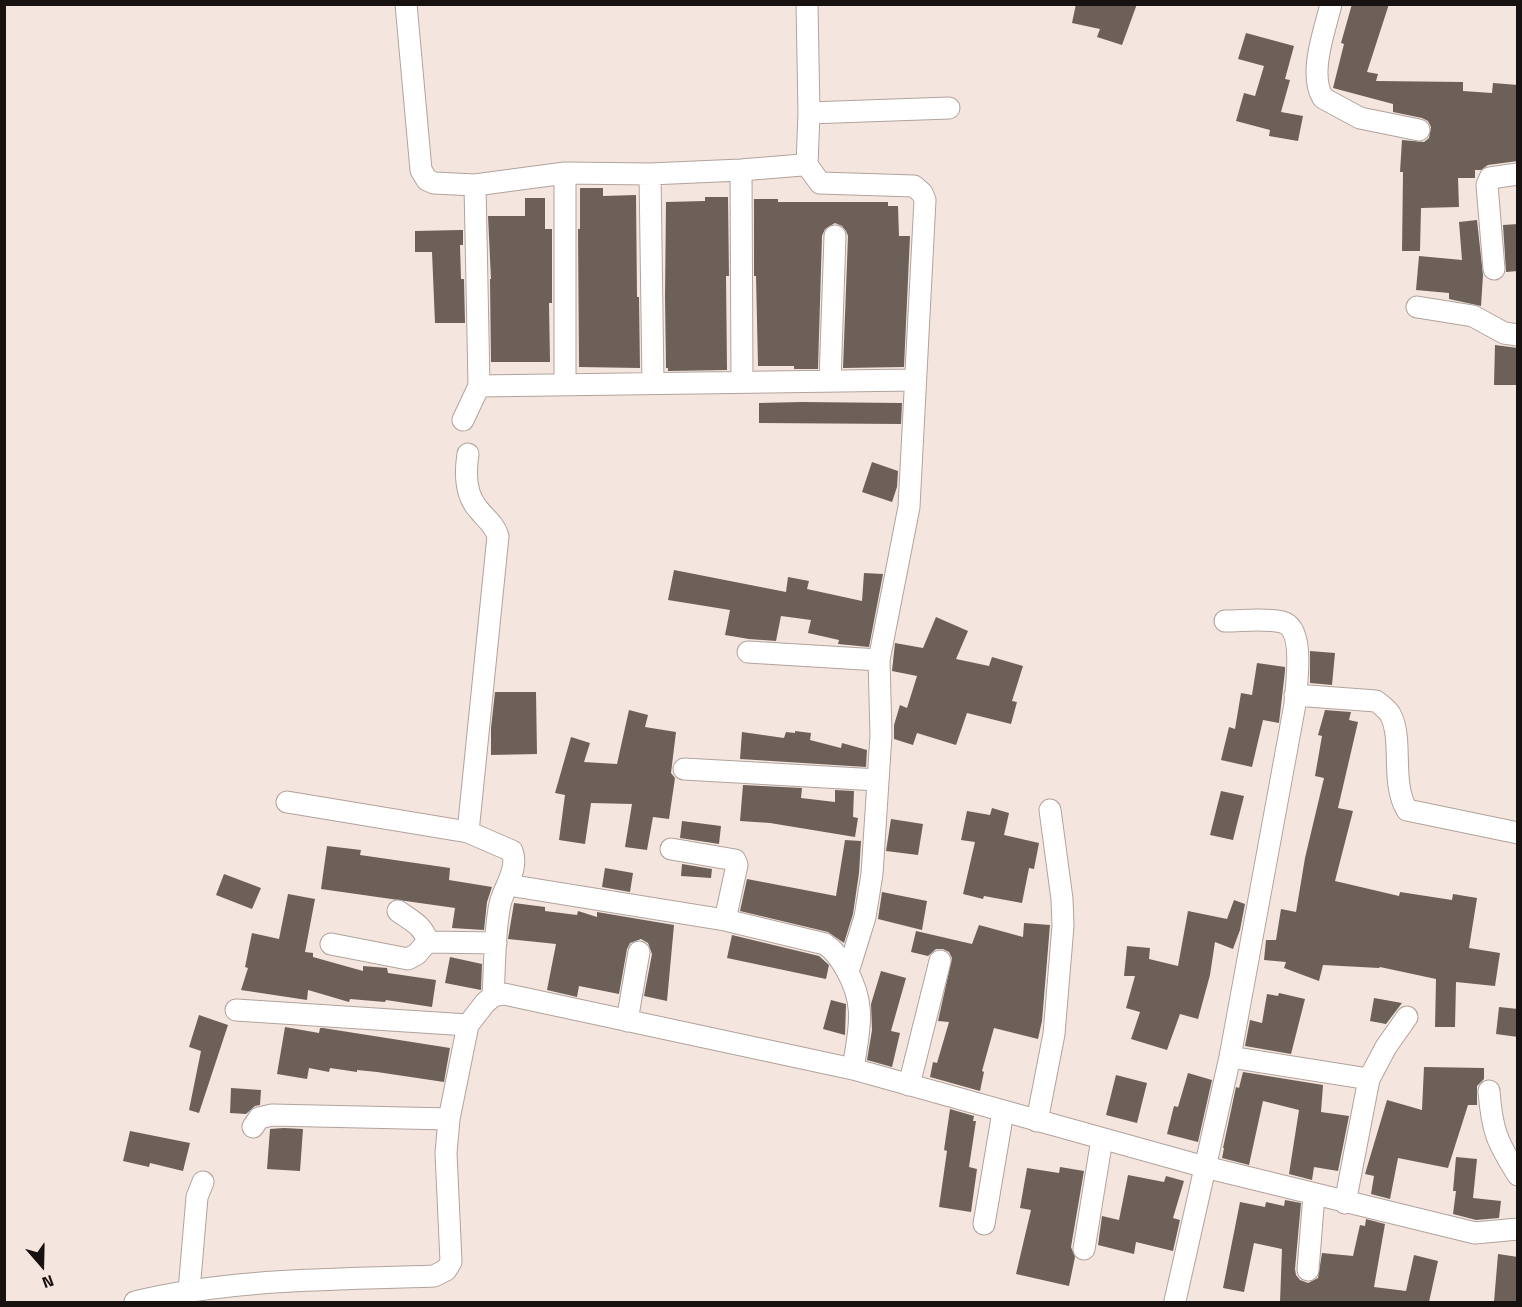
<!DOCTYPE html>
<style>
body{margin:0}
#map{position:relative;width:1522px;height:1307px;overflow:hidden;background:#f4e6de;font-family:"Titillium Web",sans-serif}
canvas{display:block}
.frame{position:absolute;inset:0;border:6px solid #171210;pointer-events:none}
.north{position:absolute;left:12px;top:1235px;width:60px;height:60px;-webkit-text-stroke:4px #f4e6de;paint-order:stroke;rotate:160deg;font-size:16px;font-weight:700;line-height:24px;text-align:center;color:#171210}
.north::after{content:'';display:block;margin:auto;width:21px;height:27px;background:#171210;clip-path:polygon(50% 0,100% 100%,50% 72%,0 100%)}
</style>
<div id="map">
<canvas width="1522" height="1307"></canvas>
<div class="frame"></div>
<div class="north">N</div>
</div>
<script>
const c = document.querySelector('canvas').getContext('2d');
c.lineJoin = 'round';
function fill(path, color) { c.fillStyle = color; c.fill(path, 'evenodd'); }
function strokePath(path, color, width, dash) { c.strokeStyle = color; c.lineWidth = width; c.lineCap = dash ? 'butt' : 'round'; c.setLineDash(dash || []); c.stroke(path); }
const building = new Path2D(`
 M1076,4h61l-15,41 -25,-8 3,-8 -28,-6z
 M1352,4h37l-22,68 11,2 -2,7 87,1v9l29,2 1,-10 25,2v76l-30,4 -7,5h-6v8h-17l1,29 -38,1 -1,43h-18l1,-79h-3l2,-32 22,2 5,-4 2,-11 -3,-6 -6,-3 -29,-6v-8l-60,-16 11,-44 -3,-1z
 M1246,33l48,13 -9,33 5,1 -9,32 22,4 -5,25 -29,-5 1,-6 -34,-9 8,-28 11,3 9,-30 -26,-7z
 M580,188h23v8l33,-1 1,102h2l1,71 -61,-1 -1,-138h2z
 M705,197h23l1,79h-3l1,94 -59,1v-3h-2l-1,-71 1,-95 39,-1z
 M525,198h20v31h7v74h-3l1,59h-59l-1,-83h1l-3,-63h37z
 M754,199h24v3h110v4h10l1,30h11l-6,131 -61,1 5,-132 -2,-5 -4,-5 -7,-3 -10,6 -3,7 -4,133h-24v-3h-36l-2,-90h-2z
 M1477,220l6,55 -2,31 -32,-7v-6l-33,-3 3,-34 43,4 -3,-38z
 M1518,224v47l-12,1 -3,-47z
 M460,230h3v15h-3l1,34h3l1,44h-30l-3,-71h-17v-21z
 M1495,345l23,3v37h-24z
 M801,402l101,1 -1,21 -142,-1v-20z
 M872,462l26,9 -1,16 -5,15 -30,-10z
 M674,570l112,22 2,-15 21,4 -2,8 55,12 2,-28 19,1 -14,73 -31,-3 1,-4 -31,-7 3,-13 -30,-4 -5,25 -27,-2 -24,-4 5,-25 -62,-10z
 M936,617l32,14 -12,28 33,7 3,-9 31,9 -11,35 5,1 -6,22 -44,-11 -11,32 -39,-12 -4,12 -19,-6v-14l6,-20 7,3 10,-32 -25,-5 3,-28 28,5z
 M1310,651l25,2 -3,32 -22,-2z
 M1257,663l28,4v4l-6,52 -16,-3 -11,47 -31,-7 8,-33 6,2 6,-36 11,2z
 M495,692h41l1,62 -46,1v-27z
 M629,710l19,5 -3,12 31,5 -5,41 4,5 -6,41 -16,-2 -6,33 -22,-3 7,-43 -41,-1 -6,41 -26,-4 6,-45 -10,-2 16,-56 19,6 -6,19 33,2z
 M1325,710l26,2 -2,8 9,2 -20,86 15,3 -18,70 64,15 1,-4 52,8 1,-6 24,4 -8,50 31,5 -5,33 -39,-4 -1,45h-20l1,-48 -56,-12 -1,1 -56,-3 -4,16 -35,-13 2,-6 -22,-2 2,-20h10l5,-31 15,3 9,-54 19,-80 -9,-2 7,-40 -4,-1z
 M795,731l16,2 -1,7 31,8 1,-5 25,7 -1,17 -126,-8 2,-27 42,6 2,-6 9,1z
 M743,785l59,3 -1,10 34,4v-12l19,1 -1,26 5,1 -3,19 -85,-14 -30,-2z
 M1221,791l23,5 -11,44 -23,-5z
 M992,808l17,5 -5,22 35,8 -5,26 -5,-1 -7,35 -38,-7 -1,3 -20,-5 12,-52 -14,-2 6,-29 23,4z
 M891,819l32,5 -5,31 -32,-4z
 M682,821l39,5 -2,18 -39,-6z
 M845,840l16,1 -2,32 -6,41 -9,29 -16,-11 -88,-21 7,-32 89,17z
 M327,846l34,4 -1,5 90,13 -1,12 43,7 -5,15 -3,28 -32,-2 3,-20 -134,-19z
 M682,864l30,5 -1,9 -30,-2z
 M605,868l28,5 -3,19 -28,-5z
 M224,874l37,14 -9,21 -36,-14z
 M882,892l45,9 -5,29 -44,-11z
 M288,894l27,5 -10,53 8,1v4l50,14v-5l24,2 1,5 48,7 -4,27 -46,-7 -1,2 -35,-3 -1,3 -41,-12 -1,10 -66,-10 7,-22 -3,-1 7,-34 27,6z
 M1234,900l11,4 -5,26 -7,19 -18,-7 -5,33 -12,44 -18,-5 -13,36 -36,-11 9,-27 -14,-4 9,-32h-11l3,-30 23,2 -1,11 29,7 10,-55 39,8z
 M514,903l31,4v4l32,4 1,-4 19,6v-5l77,13 -7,76 -23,-5 8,-42 -4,-11 -7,-4 -11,4 -3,6 -8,45 -40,-8 -2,11 -30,-7 9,-46 -48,-5z
 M1024,923l26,2 -8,96 -4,18 -44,-11 -12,43 2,1 -4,19 -50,-14 3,-15 4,1 12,-41 -11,-1 14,-63 -3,-6 -6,-3h-7l-8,7 -17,-4 5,-21 56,13 7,-19 44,12z
 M732,935l87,21 10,9 -3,14 -99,-21z
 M450,957l32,7 -1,26 -36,-7z
 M881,971l25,7 -15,53 9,2 -8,34 -25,-7 5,-30 -1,-26z
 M1279,993l26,6 -14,55 -46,-8 5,-26 12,3 5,-29 11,2z
 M1374,998l28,5 -16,21 -16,-3z
 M831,1000l15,4 -1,31 -22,-6z
 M1499,1007l19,2v28l-22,-3z
 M199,1015l29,10 -29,88 -10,-3 12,-59 -12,-4z
 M285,1027l34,6 1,-5h3l127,20 -6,34 -67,-10 -20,-2v2l-27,-4 -1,4 -20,-4 -2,11 -30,-5z
 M1424,1067l60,1v11l-7,7v19h-9l-20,63 -50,-10 -8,41 -19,-5 3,-18 -9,-2 22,-74 35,10z
 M1243,1072l80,13 -2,27 28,4 -11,55 -24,-4 -2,13 -23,-6 10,-64 -36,-9 -14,64 -27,-7 2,-10h-1l13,-61 3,1z
 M1188,1073l24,7 -14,62 -31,-8 7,-28 4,1z
 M1116,1075l31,8 -10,40 -31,-8z
 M231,1088l30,2 -1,15 -5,1 -9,8 -16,-1z
 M950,1109l24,7 -1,5h3l-7,46 8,2 -6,43 -32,-5 8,-56 -3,-1z
 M284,1128l19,1 -3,42 -33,-2 3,-40z
 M130,1131l60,12 -7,28 -33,-8 -1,4 -26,-6z
 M1456,1157l21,2 -4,39 28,3 -2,17 -23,2 -23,-6 3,-23h-3z
 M1060,1167l24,4 -13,76 4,10 -6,29 -53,-12 15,-64 -11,-2 7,-40 32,5z
 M1128,1175l36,7 2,-6 18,5 -11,37 7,2 -7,31 -37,-9 -2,12 -36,-9 4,-29 17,4z
 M1285,1200l16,3 -6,66 1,6 4,5 8,3 10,-5 4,-25 31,3 7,-31 5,1 1,-7 19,5 -11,63 32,4 8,-36 24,6 -9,41h-149l2,-53 -28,-6 -10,49 -21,-4 17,-86 25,5 1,-5 18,4z
 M1498,1254l20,3v45h-24z`);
const street = new Path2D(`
 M406,4l15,166 6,10 7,3 41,2 90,-12 85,1 91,-4 61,-5h5l13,18 94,3 8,7 3,7 -16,307 -30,153 2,75 -9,139 -7,43 -17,55
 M1331,4c-6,26 -23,70 -8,94l37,20 59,12
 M809,113l140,-5
 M807,165l2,-52 -2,-109
 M741,170l1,212
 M650,174l3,209
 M1494,269l-7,-84 3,-7 28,-4
 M1417,307l56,9 31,17 14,2
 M830,381l5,-145
 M565,385v-212
 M479,386l435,-6
 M463,420l16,-34 -4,-201
 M468,454c-3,19 -3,40 10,55 8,10 16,15 20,27l-30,296
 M748,652l131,8
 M1295,695l81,6c5,4 10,7 14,13 14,25 0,68 17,96l111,23
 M684,769l194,11
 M287,802l181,30 44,19c7,18 -8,36 -12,53 -6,29 -5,62 -7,92
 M671,849l64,11 2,5 -12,55
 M508,885l217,35 100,24c10,7 15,15 21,25 21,37 13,60 7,100
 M398,911c12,9 27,15 29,31l69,1
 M331,944l77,15 9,-5 10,-12
 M236,1010l232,15
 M627,1021l12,-69
 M1230,1057l139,22
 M909,1085l31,-124
 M1489,1091c3,40 8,51 29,84
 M1037,1121l17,-87 9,-108 -1,-27 -12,-89
 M253,1127l6,-9 13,-3 177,4
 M1345,1203l24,-124 17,-32 21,-30
 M984,1224l19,-112
 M1084,1249l18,-110
 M1308,1270l6,-75
 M189,1291l8,-94 6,-15
 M1175,1301l55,-244 65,-353c1,-19 11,-76 -13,-82 -17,-4 -39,-1 -57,-1
 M135,1302c98,-24 199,-22 299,-26l12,-6 5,-8 -5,-109 3,-34 19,-94 17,-22 8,-7 11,-2 349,75 352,98 270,66 43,-4`);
fill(building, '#6c6059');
strokePath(street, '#b1a39c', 23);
strokePath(street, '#fff', 21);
</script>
